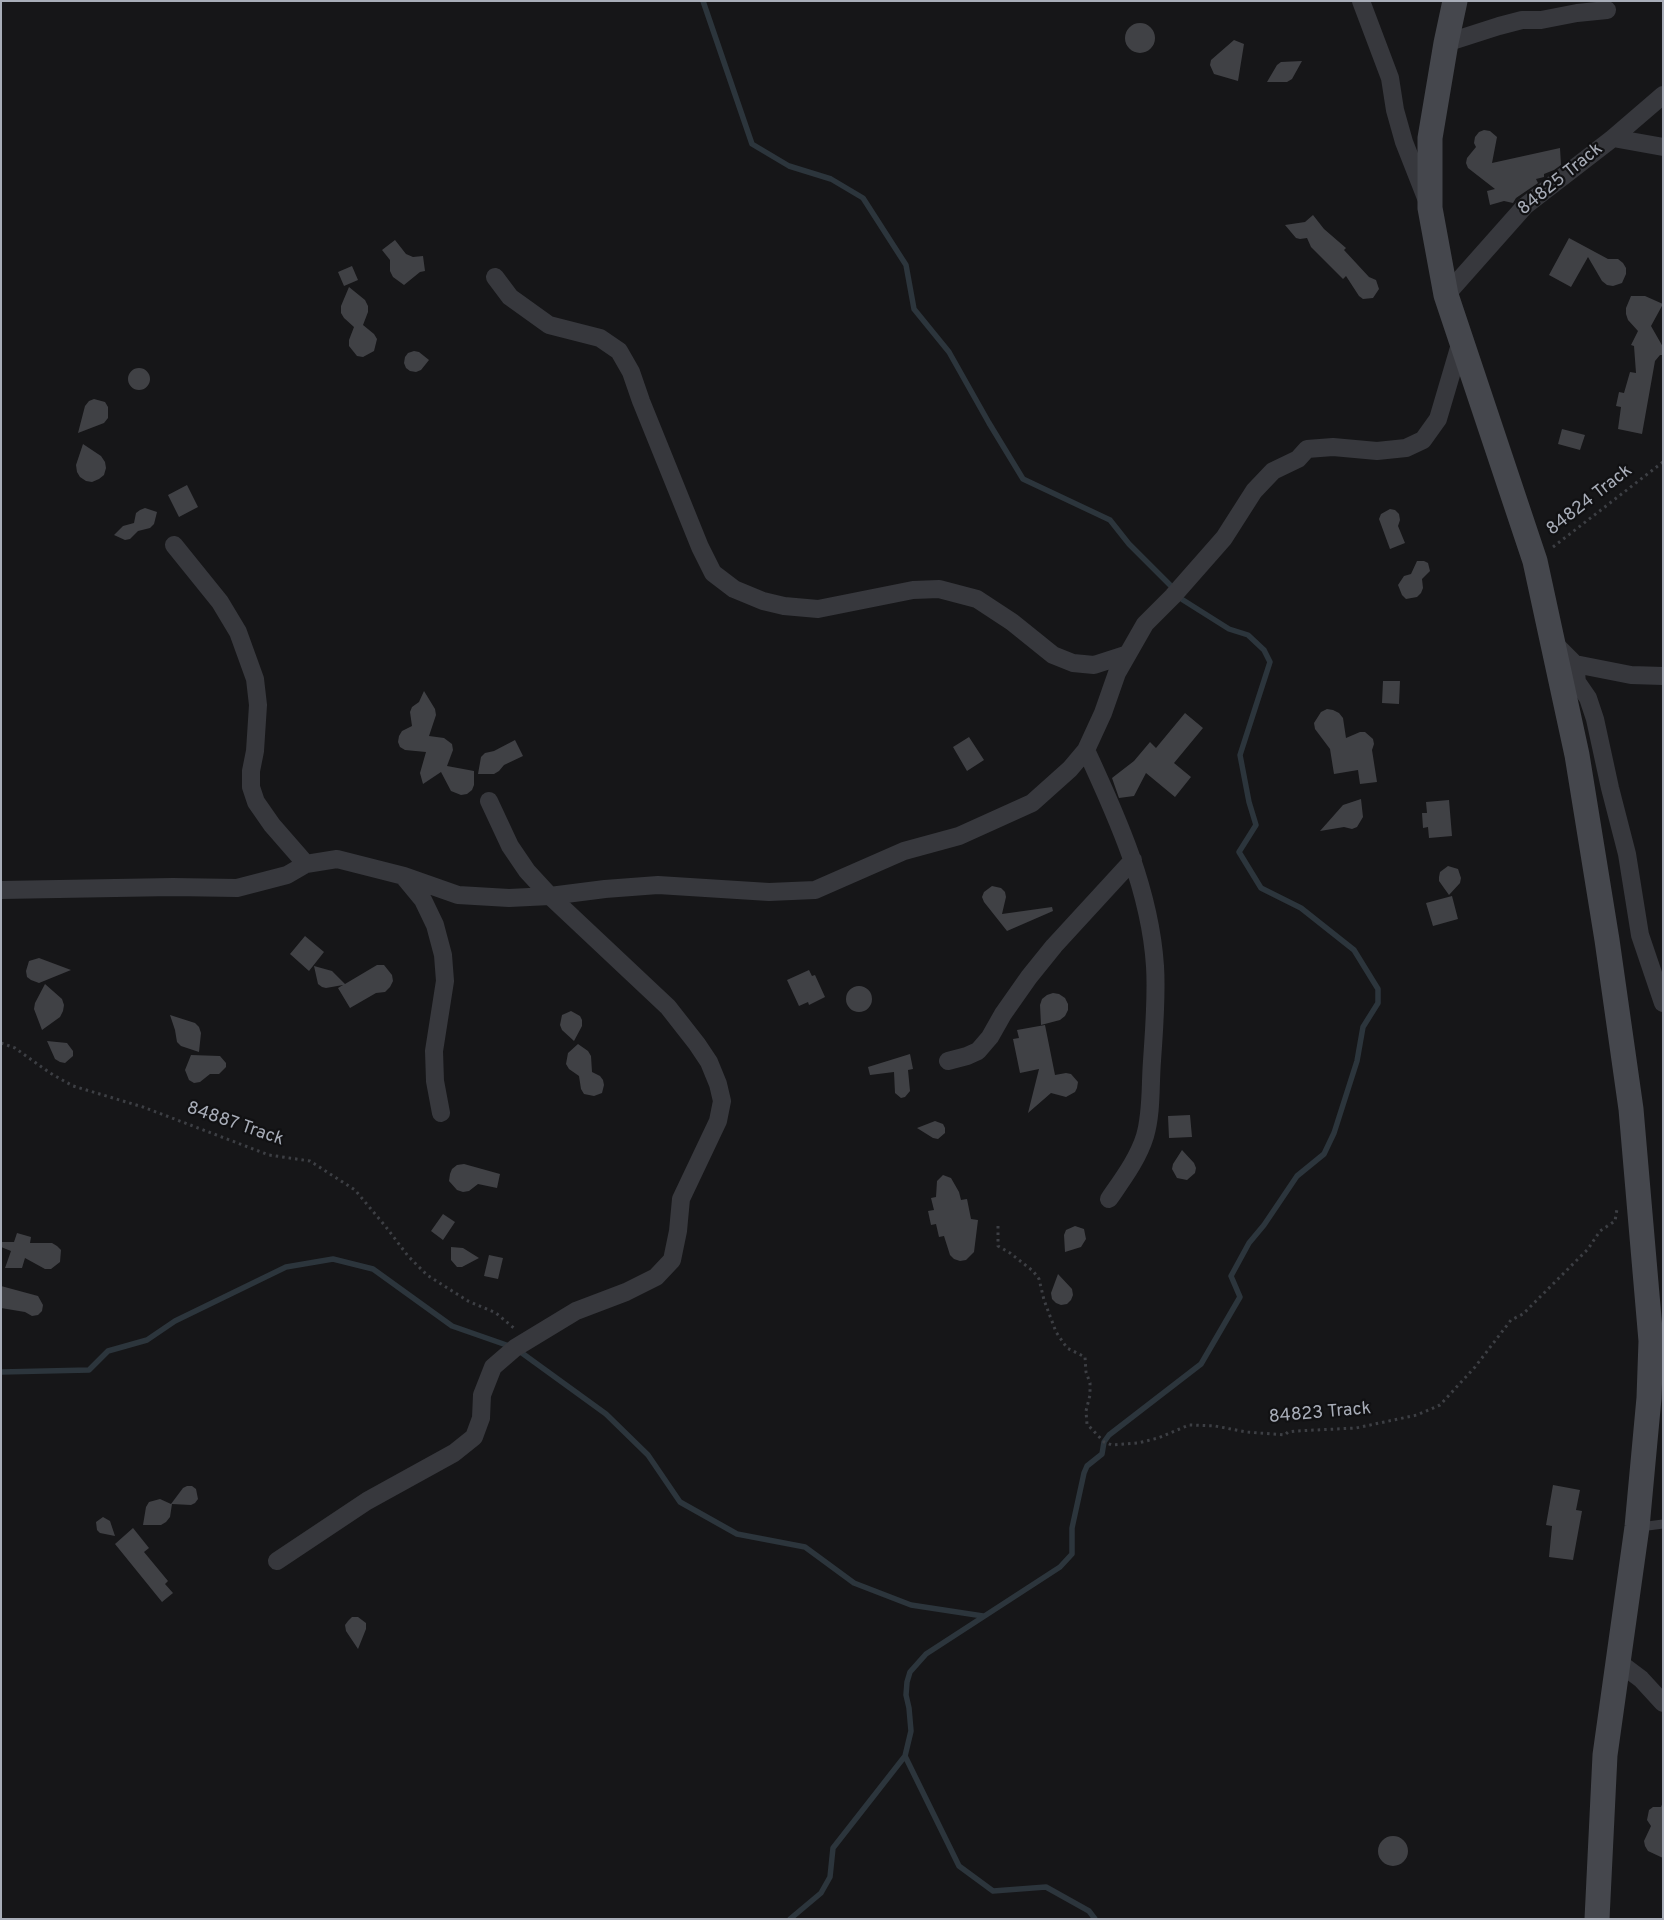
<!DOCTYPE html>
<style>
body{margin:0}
#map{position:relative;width:1664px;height:1920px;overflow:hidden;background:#161618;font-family:Overpass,sans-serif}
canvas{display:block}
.frame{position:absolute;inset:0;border:2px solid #a8adb8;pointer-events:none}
</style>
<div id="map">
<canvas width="1664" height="1920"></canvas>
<div class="frame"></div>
</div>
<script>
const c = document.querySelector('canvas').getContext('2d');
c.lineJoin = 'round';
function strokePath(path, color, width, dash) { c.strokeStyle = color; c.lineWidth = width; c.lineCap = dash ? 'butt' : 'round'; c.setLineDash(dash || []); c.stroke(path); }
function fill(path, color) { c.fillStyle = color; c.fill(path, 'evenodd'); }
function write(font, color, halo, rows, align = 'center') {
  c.font = font + ' Overpass,sans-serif'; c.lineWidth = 4.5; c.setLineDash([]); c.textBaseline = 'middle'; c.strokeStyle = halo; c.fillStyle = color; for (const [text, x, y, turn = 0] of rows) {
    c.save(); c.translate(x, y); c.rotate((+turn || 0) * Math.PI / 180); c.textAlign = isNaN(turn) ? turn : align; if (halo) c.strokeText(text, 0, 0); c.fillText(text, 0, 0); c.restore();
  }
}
const stream = new Path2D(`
 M703,1l49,143 37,22 42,13 32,19 43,67 8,44 35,43 40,71 34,56 87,41 19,24 42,42
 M1,1372l88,-2 19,-19 39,-11 28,-19 111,-54 47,-8 40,10 79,57 63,22 91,66 42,41 32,47 57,32 68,13 49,36 57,22 72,11
 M905,1756l54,110 34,25 53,-4 43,24 6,8
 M790,1919l31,-26 9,-16 3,-29 72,-92 6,-25 -2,-23 -3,-13 1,-13 3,-10 16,-18 134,-87 12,-13v-26l12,-55 3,-7 15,-12 2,-12 5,-7 92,-71 39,-67 -9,-21 18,-33 15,-18 33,-49 27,-22 10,-21 23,-72 6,-34 15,-24v-14l-24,-39 -53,-42 -40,-20 -22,-36 17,-27 -7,-23 -9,-47 30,-93 -6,-12 -16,-15 -19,-6 -46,-29`);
const building = new Path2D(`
 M1125 38a15 15 0 1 1 30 0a15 15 0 1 1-30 0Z
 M1234,40l10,4 -6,37 -24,-7 -4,-9 1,-5z
 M1302,61l-10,18 -5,3h-20l10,-17 4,-3z
 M1484,130l6,1 7,6 -5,26 68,-15 1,17 -7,5 -10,4v3l-8,2 2,4 -22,15 -3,5 -9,-2 -14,4 -3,-14 8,-2 -27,-21 -2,-5 1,-5 9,-11 -2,-4 1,-6 4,-5z
 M1313,215l11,14 22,19 -2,2 25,27 7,3 3,9 -6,9 -10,1 -4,-3 -13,-20 -3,3 -32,-32 -4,-9 -7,1 -4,-1 -11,-13 20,-3z
 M1569,238l39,21h10l5,4 3,5v6l-4,9 -9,3 -6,-1 -5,-4 -14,-24 -17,30 -22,-12z
 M395,240l11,14 7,3 10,-1 2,15 -5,1 -16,13 -11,-8 -3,-6v-11l-8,-10z
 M352,266l6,14 -14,6 -6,-14z
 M349,287l16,13 3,6v6l-5,13 11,9 3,5 -3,12 -11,6 -6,-1 -8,-10v-6l5,-13 -10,-9 -3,-5v-7z
 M1631,296h14l18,8 -12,22 12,21v8h-3l-5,6 -13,73 -24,-5 3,-22 -5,-1 3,-14 5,1 6,-21 6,1 -2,-27 -3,-1 7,-14 -10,-11 -2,-6v-6z
 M414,351l5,1 10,8 -8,10 -5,2 -6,-1 -4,-3 -2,-5 1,-6 3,-4z
 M128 379a11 11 0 1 1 22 0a11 11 0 1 1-22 0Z
 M94,399l11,3 3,5v11l-4,5 -26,10 7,-27 4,-5z
 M1562,429l23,6 -5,15 -22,-6z
 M83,444l18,12 4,6 1,6 -2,7 -5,4 -7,3 -6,-1 -6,-4 -3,-5 -1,-7z
 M187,485l11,22 -19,10 -11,-22z
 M145,508l12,4 -3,12 -4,4 -12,3 -8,8 -5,1 -11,-5 9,-9 11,-3 2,-10 4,-3z
 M1390,509l5,1 4,4 1,6 -2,6 7,17 -15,6 -11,-30 2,-5z
 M1417,561h7l4,2 2,8 -8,8 1,9 -2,5 -4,4 -11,2 -4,-4 -4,-10 6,-9 7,-2z
 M1383,681h17l-1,23 -17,-1z
 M424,691l11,18 1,6 -7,21 15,2 8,6 1,6 -6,16 27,5v14l-2,5 -5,4 -6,1 -10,-4 -10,-19 -18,12 -3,-11 6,-21 -21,-2 -5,-3 -2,-5 1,-6 3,-5 10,-5 -2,-14 2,-5 7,-5z
 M1327,709l6,1 6,3 4,5 3,20 14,-6h5l8,7 1,5 -2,6 5,32 -17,2 -2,-14 -24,4 -4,-25 -15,-20 -1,-6 7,-11z
 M1185,713l18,15 -29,35 17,14 -16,20 -29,-24 -12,23 -15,2 -7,-20 22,-17 16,-19 6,6z
 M969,737l15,23 -17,11 -14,-24z
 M515,740l8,16 -19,9 -5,6 -5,3h-16l3,-17 4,-4 9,-2z
 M1361,799l2,18 -6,10 -5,2 -8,-2 -24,4 23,-26z
 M1449,800l3,36 -23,2 -1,-11 -5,1 -1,-15h5l-1,-11z
 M1448,866l10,3 3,9 -1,5 -11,12 -10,-14v-4l1,-5z
 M992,886l9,2 4,4 1,5 -4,17 50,-7 1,4 -46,20 -23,-29 -2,-5 2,-5z
 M1452,896l6,23 -25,7 -7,-23z
 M305,936l19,16 -15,19 -19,-17z
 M39,958l32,12 -32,13 -8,-3 -4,-3 -1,-6 3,-10z
 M377,965h7l8,10 1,6 -3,6 -5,5 -9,1 -26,15 -12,-20 5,-3 -17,3 -4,-1 -4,-3 -4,-18 18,5 13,13z
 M809,970l3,6 3,-1 10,22 -16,8 -1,-3 -9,4 -12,-26z
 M45,984l17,15 2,6 -1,6 -3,6 -18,13 -8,-21 1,-6z
 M846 999a13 13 0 1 1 26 0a13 13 0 1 1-26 0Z
 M1053,993l6,1 6,4 3,6v6l-3,6 -5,4 -19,5 -1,-20 2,-6 5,-4z
 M571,1011l9,5 2,4v6l-8,15 -12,-11 -2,-5 2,-10z
 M170,1015l25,8 4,4 2,6 -2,19 -18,-6 -4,-4 -2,-12z
 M1045,1025l10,50 11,-2 5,1 7,8 -1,6 -2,4 -9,5 -15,-4 -23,20 11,-44 -19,4 -7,-34 6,-1 -2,-8z
 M47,1041l20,2 6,8v5l-8,7 -5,-1 -5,-3z
 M578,1044l10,7 3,5 1,16 8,4 3,4 1,5 -2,8 -8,3 -10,-2 -3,-5 -2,-13 -10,-7 -3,-5 2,-11z
 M910,1054l3,15 -5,1 2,21 -5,6 -4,1 -6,-5 -1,-21 -24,3 -2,-8z
 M191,1055l29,1 6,7v4l-7,7h-9l-10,8 -6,1 -5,-3 -4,-10z
 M1190,1115l2,22 -23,1 -1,-22z
 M935,1121l8,3 2,4v5l-7,6 -5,-1 -16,-10z
 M1182,1150l12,13 2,5 -1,5 -8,7 -10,-2 -5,-9 1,-5z
 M464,1164l36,10 -3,14 -19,-4 -9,7 -6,1 -6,-2 -8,-9 1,-7 2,-5 5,-4z
 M943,1175l8,3 8,14 2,8 6,-1 4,20 7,1 -4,32 -8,8 -6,1 -6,-2 -4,-4 -6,-19 -5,1 -3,-13 -5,1 -3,-14 6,-1 -3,-12 5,-1 1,-16z
 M443,1214l12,8 -12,18 -12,-9z
 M1075,1226l9,3 2,10 -5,8 -16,5 -1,-17 2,-5z
 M17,1233l14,4 -1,6h22l5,3 4,4 -1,12 -9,7h-6l-20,-11 -3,10h-17l6,-17 -10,-4v-5h13z
 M451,1247l12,1 16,10 -17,9h-5l-6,-7z
 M489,1255l14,3 -5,21 -14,-3z
 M1058,1274l14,15 1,6 -2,5 -4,4 -6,1 -5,-2 -4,-4 -1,-6z
 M1,1286l37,10 5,9 -1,6 -4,4 -6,1 -7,-4 -24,-4z
 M1553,1485l27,5 -4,20 6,1 -9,49 -24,-3 3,-31 -6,-1z
 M187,1486h5l4,3 2,10 -3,4 -4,2 -19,-1 -2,13 -4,5 -5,3h-18l3,-18 3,-5 11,-3 11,5 12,-16z
 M103,1517l7,4 5,15 -15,-3 -3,-3 -1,-8z
 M133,1528l16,20 -5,4 24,29 -3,3 8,9 -11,9 -47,-58z
 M352,1617h6l8,6v6l-8,20 -12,-18 -1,-6 3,-4z
 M1663,1802v56l-15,-7 -3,-5 -1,-5 7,-15 -4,-6 2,-10 4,-3h8z
 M1378 1851a15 15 0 1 1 30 0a15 15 0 1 1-30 0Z`);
const path = new Path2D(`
 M1553,547l110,-85
 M1,1043l14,5 35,25 23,13 70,21 126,48 41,6 45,29 31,37 22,29 19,19 41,26 28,12 19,16
 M998,1226v20l12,7 23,18 6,8 5,21 12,32 11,16 18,9 1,15 4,11v12l-4,16 1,13 17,18 8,3 26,-2 20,-5 31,-13 26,1 31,6 39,3 3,-3 8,-1 60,-3 61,-13 23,-10 35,-38 36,-47 12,-6 65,-65 12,-18 15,-10 2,-12`);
const lane = new Path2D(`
 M1640,1527l23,-3`);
const street = new Path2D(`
 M1361,1l29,77 5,32 9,32 22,56
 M1446,43l53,-17 23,-6h19l36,-7 30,-3
 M1613,138l50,9
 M495,277l15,20 39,28 51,13 19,13 12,21 10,29 59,146 13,26 21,16 29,12 21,5 34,3 95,-19 26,-1 38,10 35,23 41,33 20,8 21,2 34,-11
 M1446,295l79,-89 88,-68 50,-43
 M174,545l46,57 18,30 17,47 3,26 -3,46 -4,20v16l5,15 16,23 34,39
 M1552,641l23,23 2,18 11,16 7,21 15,69 17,66 13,81 23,68
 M1575,664l56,11 32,1
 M1086,750c32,69 64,140 69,216 2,31 -1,64 -3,95 -2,25 0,51 -7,75 -7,23 -23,44 -36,63
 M404,877l19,23 12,25 8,30 2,26 -11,70 1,30 6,32
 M1,890l172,-3 64,1 50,-13 19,-11 31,-5 67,17 54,19 51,3 41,-2 55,-7 53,-4 111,7 46,-2 89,-39 55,-15 73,-33 38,-34 16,-19 17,-37 14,-40 28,-49 28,-28 51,-58 30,-47 19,-20 25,-12 9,-10 26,-2 44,4 29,-3 17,-8 15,-21 23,-78
 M948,1061l19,-5 11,-5 12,-14 13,-23 26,-37 25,-31 79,-86
 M277,1561l90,-60 87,-48 20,-16 7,-19 1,-23 11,-28 22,-19 61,-37 50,-19 30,-15 16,-17 6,-29 3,-32 37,-78 4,-20 -4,-17 -9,-22 -12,-18 -29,-37 -118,-111 -23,-25 -17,-25 -21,-45
 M1617,1661l24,18 22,24`);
const secondary = new Path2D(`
 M1455,1l-9,42 -16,95v70l16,87 89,266 42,194 30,185 24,169 20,232 -2,57 -12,129 -32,228 -8,164`);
const streetNames = [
 ["84825 Track",1561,180,-39],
 ["84824 Track",1590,501,-38],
 ["84887 Track",235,1125,19],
 ["84823 Track",1320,1414,-5]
];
strokePath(stream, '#2c353c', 5.5);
fill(building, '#404145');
strokePath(path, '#3d3f44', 3, [2.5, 4]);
strokePath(lane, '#37383d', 9);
strokePath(street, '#37383d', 18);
strokePath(secondary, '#45474d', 25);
write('18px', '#a8adb8', '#111113', streetNames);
</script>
